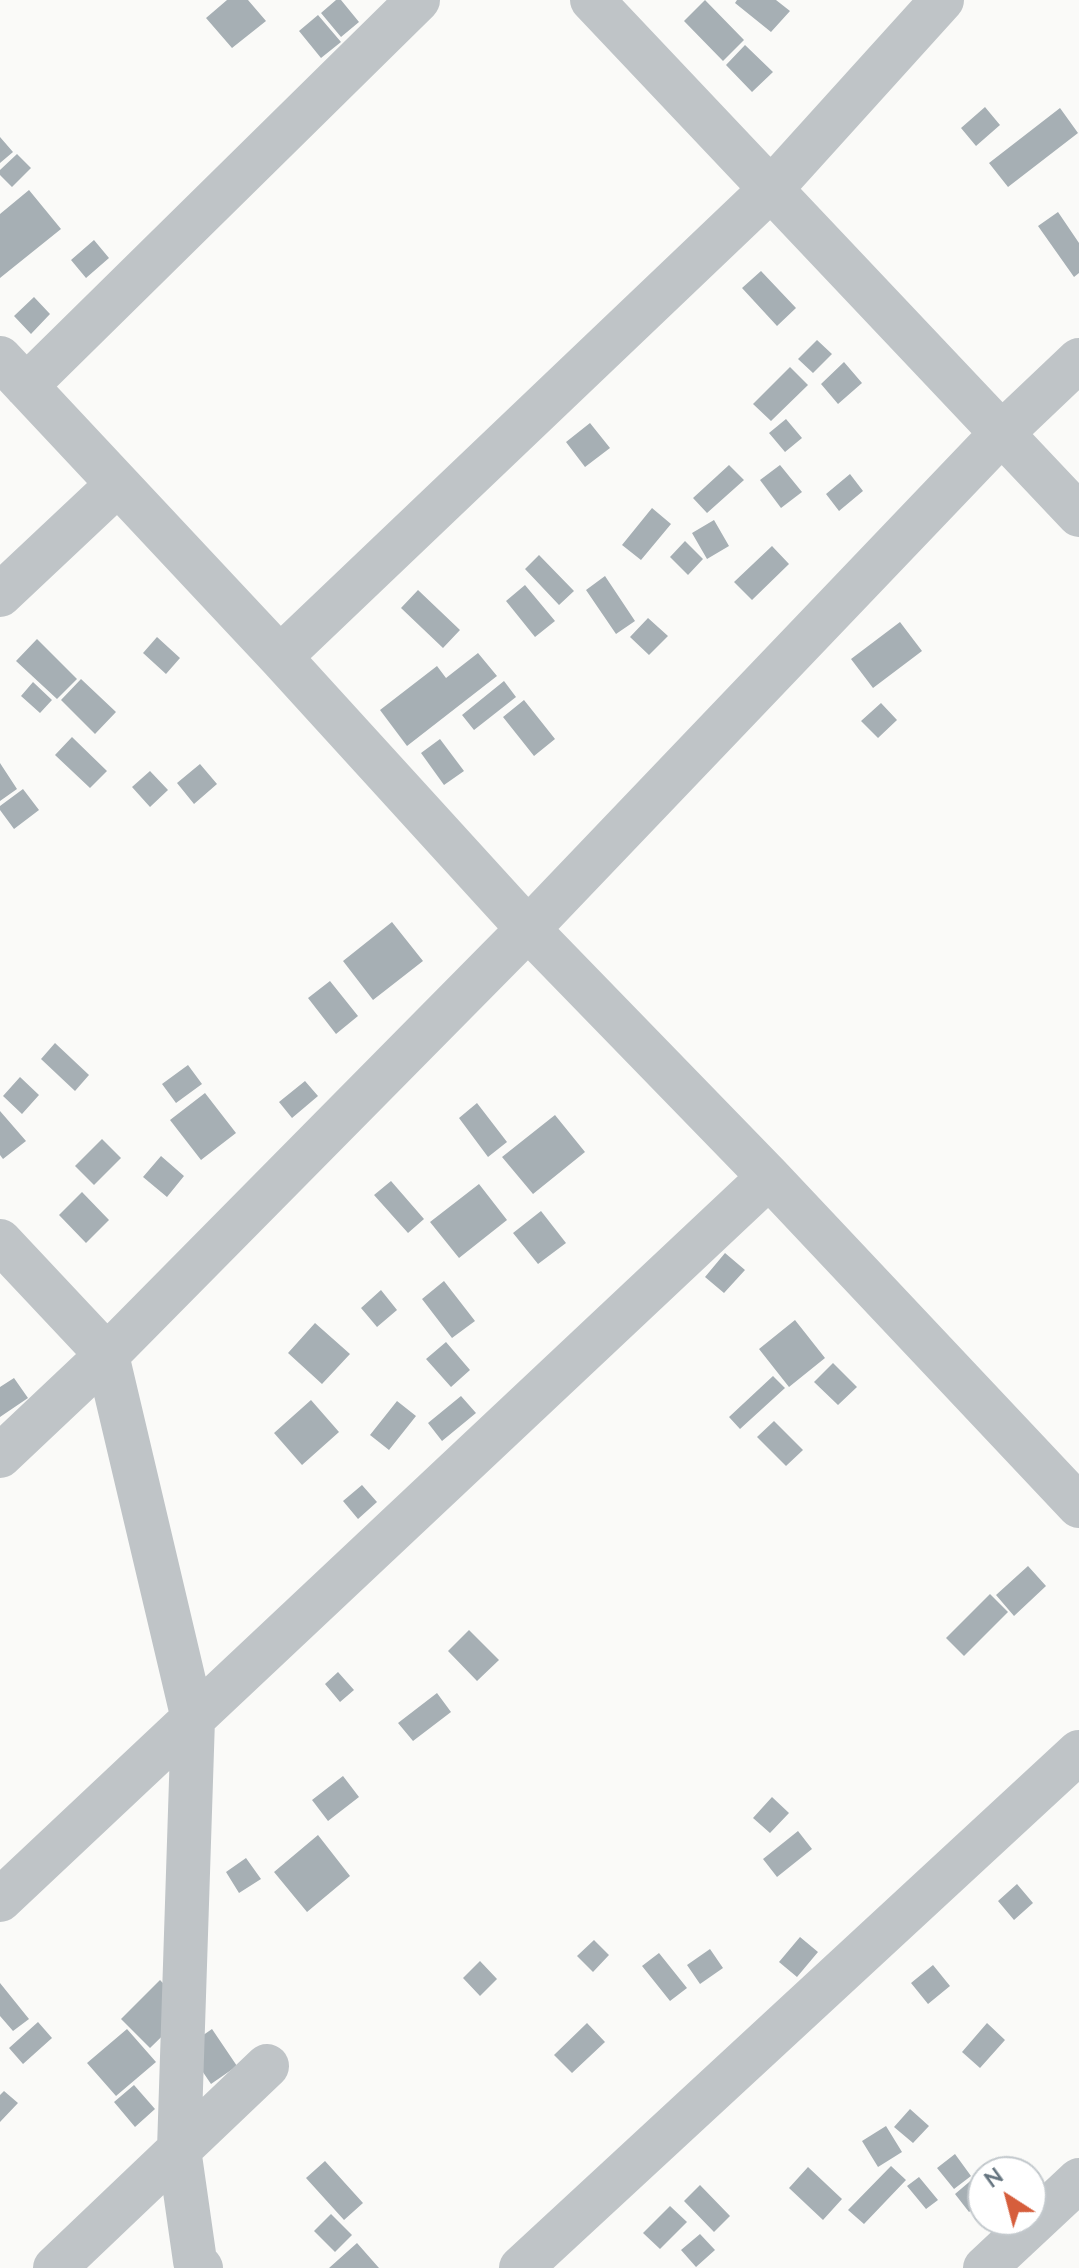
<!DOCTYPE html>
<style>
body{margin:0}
#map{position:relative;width:1079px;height:2268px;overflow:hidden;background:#fafaf8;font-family:"Nunito Sans",sans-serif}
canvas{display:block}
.north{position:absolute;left:967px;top:2156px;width:80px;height:80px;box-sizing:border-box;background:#fff;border:2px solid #c2c8cc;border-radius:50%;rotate:324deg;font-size:22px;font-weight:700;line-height:32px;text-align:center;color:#667580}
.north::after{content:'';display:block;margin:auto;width:28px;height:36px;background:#d65e3c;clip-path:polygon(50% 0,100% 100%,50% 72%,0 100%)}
</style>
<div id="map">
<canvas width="1079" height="2268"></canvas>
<div class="north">N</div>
</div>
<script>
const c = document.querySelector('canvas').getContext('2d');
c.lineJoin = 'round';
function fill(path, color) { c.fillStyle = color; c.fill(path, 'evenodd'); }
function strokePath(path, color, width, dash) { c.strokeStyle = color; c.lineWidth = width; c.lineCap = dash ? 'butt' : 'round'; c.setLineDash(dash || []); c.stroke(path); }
const building = new Path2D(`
 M227,0h21l18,21 -34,27 -26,-30z
 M336,0h5l18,22 -18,15 -20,-24z
 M705,0l39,40 -21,21 -39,-40z
 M737,0h39l14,11 -19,21 -36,-29z
 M318,15l23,27 -20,16 -22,-27z
 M745,45l28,27 -21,20 -26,-27z
 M985,107l15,18 -24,21 -15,-18z
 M1060,108l18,25 -70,54 -19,-24z
 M0,137l13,15 -13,11z
 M17,154l14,14 -19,19 -12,-12v-5z
 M29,190l32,39 -61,49v-64z
 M1058,212l21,31v30l-5,4 -36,-51z
 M94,240l15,18 -23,20 -15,-18z
 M761,271l35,37 -19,18 -35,-38z
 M34,297l16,17 -19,20 -17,-18z
 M817,340l15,14 -19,19 -15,-14z
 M844,362l18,21 -24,21 -17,-20z
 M790,367l18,18 -37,36 -18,-17z
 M786,419l16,19 -17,14 -16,-19z
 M590,423l20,25 -25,19 -19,-25z
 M729,465l15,15 -37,33 -14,-15z
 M780,465l22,27 -21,16 -21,-28z
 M850,474l13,17 -24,20 -13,-17z
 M652,508l19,16 -30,36 -19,-15z
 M714,520l15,26 -22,13 -15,-26z
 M685,541l18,18 -15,16 -18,-18z
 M772,546l17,18 -37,36 -18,-18z
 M539,555l35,36 -15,14 -34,-36z
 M605,576l30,45 -19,13 -30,-44z
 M525,585l30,36 -20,16 -29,-36z
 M418,590l42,40 -17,18 -42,-40z
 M648,618l20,18 -19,19 -19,-18z
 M900,622l22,29 -49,37 -22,-29z
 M157,637l23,21 -14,16 -23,-21z
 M37,639l40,40 -20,20 -41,-38z
 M478,653l19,23 -90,70 -27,-36 57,-44 9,12z
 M81,679l35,33 -21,22 -34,-34z
 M504,681l12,16 -42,33 -12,-15z
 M33,682l19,18 -12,13 -19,-17z
 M524,700l31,39 -21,17 -31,-39z
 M881,703l16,17 -19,18 -17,-17z
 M72,737l35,34 -17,17 -35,-33z
 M440,739l24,32 -20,14 -23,-32z
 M0,763l17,26 -17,12z
 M200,764l17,20 -23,20 -17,-21z
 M150,771l18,19 -18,17 -18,-20z
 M23,789l16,21 -25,19 -14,-19v-4z
 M392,922l31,39 -50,39 -30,-39z
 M330,981l28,35 -22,18 -28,-36z
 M55,1043l34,32 -14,16 -34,-32z
 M188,1065l14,19 -26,19 -14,-19z
 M20,1077l19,18 -17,19 -19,-18z
 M305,1081l13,15 -26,22 -13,-16z
 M205,1093l31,40 -35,27 -31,-40z
 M477,1103l30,39 -19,15 -29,-39z
 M0,1111l26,30 -23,18 -3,-4z
 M555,1115l30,37 -52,42 -31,-37z
 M102,1139l19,19 -27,27 -19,-19z
 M161,1156l23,20 -17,21 -24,-20z
 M391,1181l33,38 -16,14 -34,-38z
 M479,1184l28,36 -48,38 -29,-36z
 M82,1192l27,28 -23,23 -27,-28z
 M541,1211l25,32 -28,21 -25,-31z
 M725,1253l20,17 -21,23 -19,-16z
 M444,1281l31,40 -23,17 -30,-39z
 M381,1290l16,20 -20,17 -16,-19z
 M795,1320l30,38 -36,29 -30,-38z
 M315,1323l35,31 -28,30 -34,-31z
 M446,1342l24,28 -19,17 -25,-28z
 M833,1363l24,24 -19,18 -24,-23z
 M773,1376l12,12 -45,41 -11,-12z
 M14,1378l14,20 -28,19v-30z
 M461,1396l15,17 -34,28 -14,-18z
 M311,1400l28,32 -37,33 -28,-32z
 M397,1401l19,15 -27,34 -19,-15z
 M774,1421l29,29 -17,16 -29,-29z
 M362,1485l15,17 -19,17 -15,-18z
 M1028,1566l18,20 -32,30 -18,-21z
 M990,1594l18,18 -44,44 -18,-18z
 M469,1630l30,30 -22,21 -29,-30z
 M338,1672l16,18 -14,12 -15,-18z
 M437,1693l14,19 -38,29 -15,-18z
 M343,1776l16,21 -31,24 -16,-21z
 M772,1797l17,16 -19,20 -17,-15z
 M798,1831l14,18 -35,28 -14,-18z
 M318,1835l32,41 -43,36 -33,-40z
 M246,1858l15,21 -22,14 -13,-21z
 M1017,1884l16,19 -19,17 -16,-19z
 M800,1937l18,15 -21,25 -18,-15z
 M594,1940l15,15 -16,17 -16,-16z
 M710,1949l13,19 -23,16 -13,-19z
 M659,1953l28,35 -17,13 -28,-35z
 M480,1961l17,18 -17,17 -17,-18z
 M933,1965l17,21 -22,18 -17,-21z
 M160,1980l29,30 -39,38 -29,-29z
 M0,1983l29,36 -16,12 -13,-15z
 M38,2022l14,16 -29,26 -14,-16z
 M587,2023l18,19 -33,31 -18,-18z
 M987,2023l18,17 -25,28 -18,-16z
 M127,2029l29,33 -40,34 -29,-33z
 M212,2029l25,37 -26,18 -25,-37z
 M134,2085l21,24 -20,18 -21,-25z
 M4,2091l14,12 -18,19v-27z
 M910,2109l19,17 -16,17 -19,-16z
 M886,2126l16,26 -24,15 -16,-26z
 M955,2154l16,22 -17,13 -17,-21z
 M325,2161l38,42 -19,17 -38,-42z
 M891,2166l15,14 -42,44 -16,-14z
 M808,2167l34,32 -19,21 -34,-32z
 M919,2177l19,23 -12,9 -19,-23z
 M975,2177l8,10v14l-14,11 -14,-18z
 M700,2185l30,31 -16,16 -30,-31z
 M670,2206l17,16 -27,27 -17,-16z
 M331,2214l21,21 -17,17 -21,-21z
 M700,2234l15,16 -19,17 -15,-17z
 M357,2243l22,25h-50z`);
const minor = new Path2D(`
 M592,0l487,515
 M0,358l280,299 248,272 241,248 310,329
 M26,386l392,-386
 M0,595l118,-111
 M280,657l491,-468 171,-189
 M0,1241l107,114 86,364 -14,430 16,112 6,7
 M0,1456l107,-101 421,-426 473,-495 78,-74
 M0,1900l769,-723
 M55,2268l212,-202
 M521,2268l558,-516
 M985,2268l94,-88`);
fill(building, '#a6afb4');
strokePath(minor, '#bfc4c7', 44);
</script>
